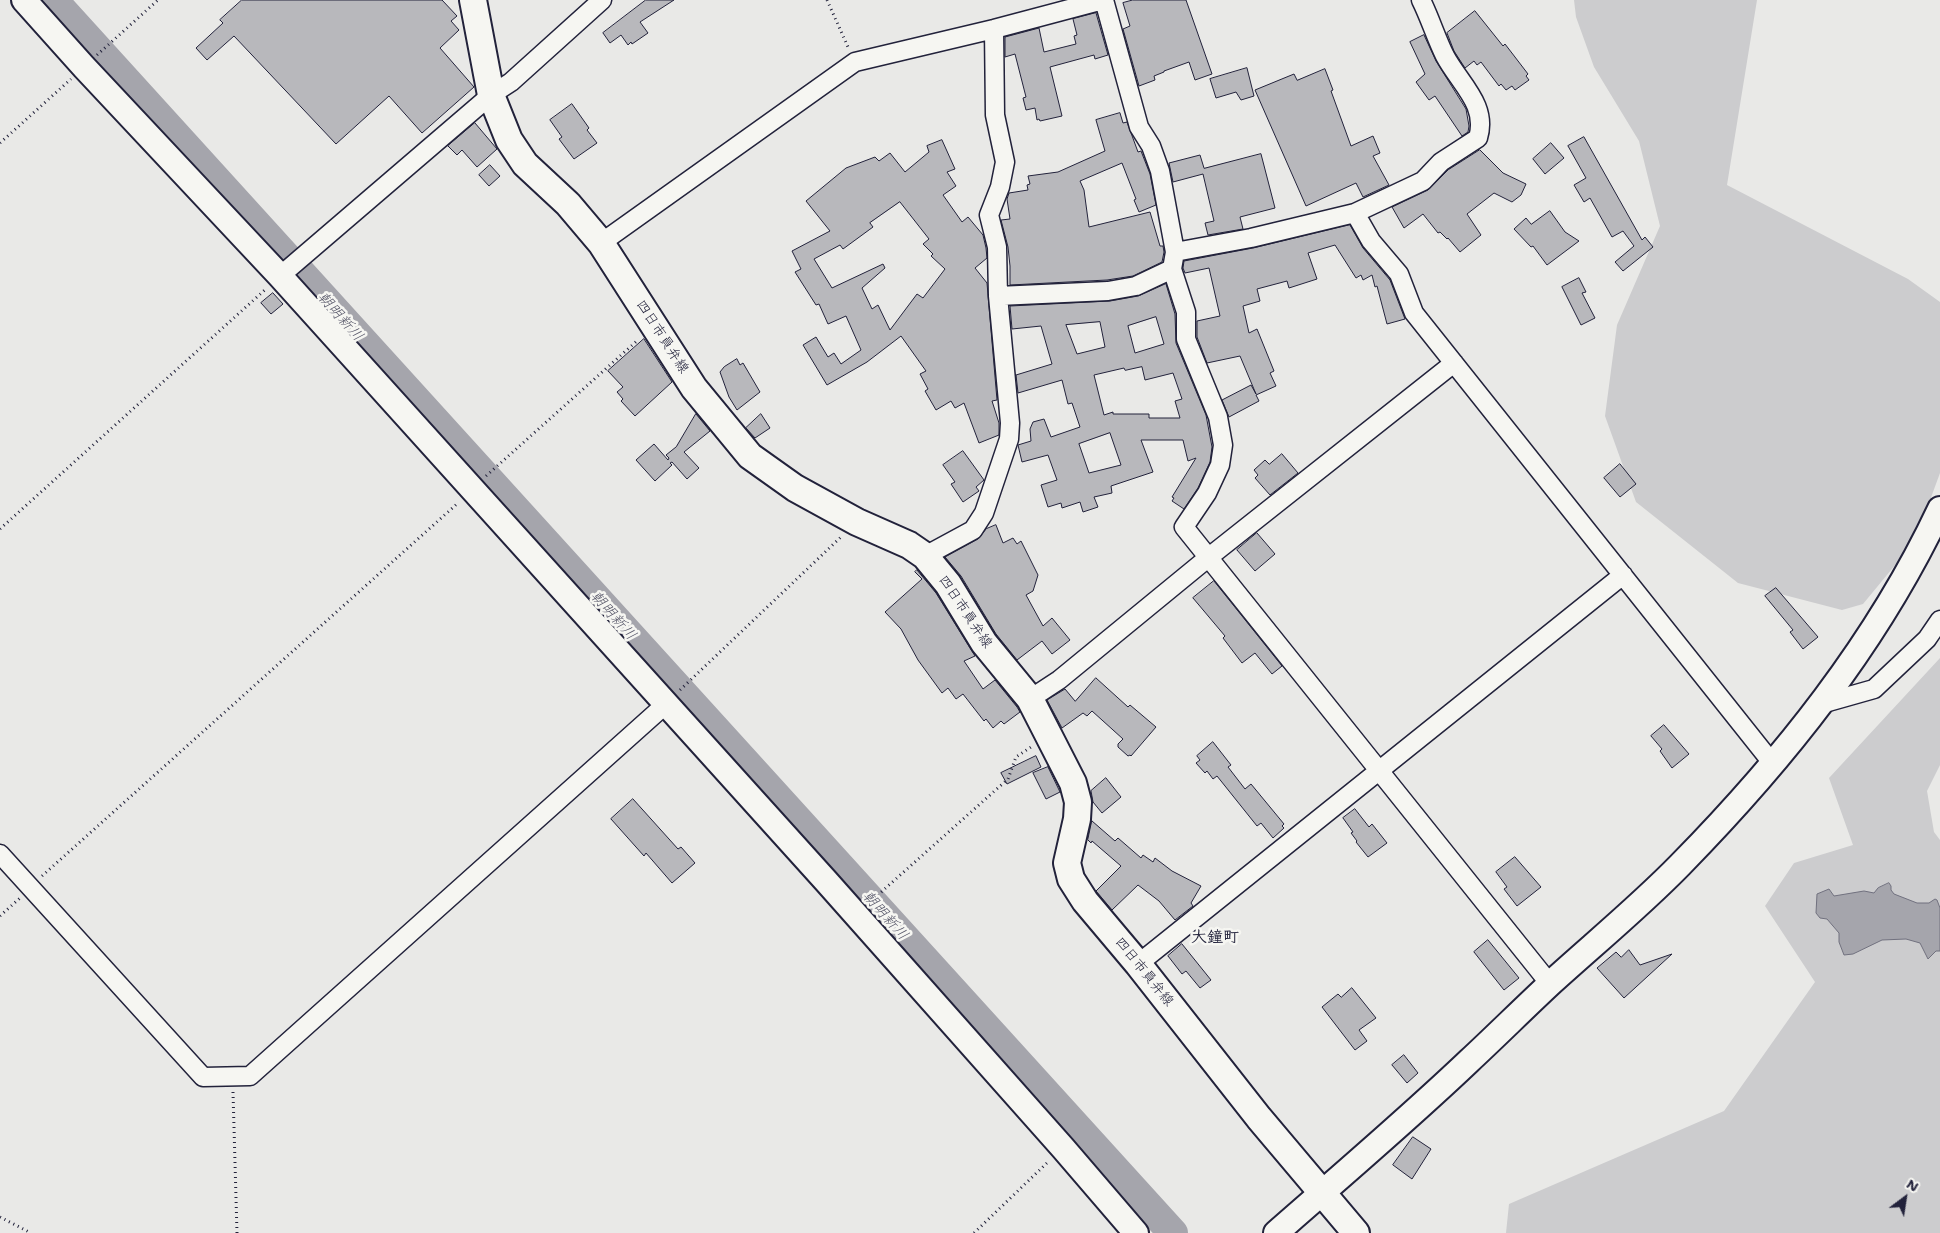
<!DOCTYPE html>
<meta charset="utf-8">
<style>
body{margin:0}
#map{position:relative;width:1940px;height:1233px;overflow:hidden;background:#e9e9e7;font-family:"Shantell Sans",sans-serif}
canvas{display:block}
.north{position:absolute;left:1880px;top:1173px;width:50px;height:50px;-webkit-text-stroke:4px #f6f6f2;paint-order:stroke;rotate:31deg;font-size:14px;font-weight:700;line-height:20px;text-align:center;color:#22223b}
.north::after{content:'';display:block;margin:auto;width:18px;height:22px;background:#22223b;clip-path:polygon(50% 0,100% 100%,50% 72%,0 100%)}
</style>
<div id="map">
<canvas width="1940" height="1233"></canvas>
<div class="north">N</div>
</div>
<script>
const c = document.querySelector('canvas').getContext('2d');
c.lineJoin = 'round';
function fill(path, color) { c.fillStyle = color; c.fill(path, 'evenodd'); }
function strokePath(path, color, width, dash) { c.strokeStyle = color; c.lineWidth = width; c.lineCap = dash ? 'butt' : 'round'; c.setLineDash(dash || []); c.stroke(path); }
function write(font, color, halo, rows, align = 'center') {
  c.font = font + ' "Shantell Sans","Klee One",sans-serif'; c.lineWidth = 5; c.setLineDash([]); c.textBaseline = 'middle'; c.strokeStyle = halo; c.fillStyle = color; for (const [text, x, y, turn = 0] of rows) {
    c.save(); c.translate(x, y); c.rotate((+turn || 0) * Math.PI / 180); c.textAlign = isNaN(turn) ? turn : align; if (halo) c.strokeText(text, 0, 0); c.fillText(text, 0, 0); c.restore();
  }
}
const green = new Path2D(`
 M1574,0h183l-30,185 181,94 32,23v171l-25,68 -52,63 -21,6 -104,-27 -102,-81 -31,-86 12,-91 43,-99 -21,-85 -45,-74 -18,-50z
 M1940,658v107l-13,26 7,41 6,8v393h-434l3,-29 215,-93 91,-129 -50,-76 29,-43 59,-18 -24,-67z`);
const water = new Path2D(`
 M1889,883l2,3v4l3,4 23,9h12l6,-4 2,1 3,8v43h-4l-8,8 -8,-16 -14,-4 -24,1 -29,14 -9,1 -5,-13v-9l-12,-14 -7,-1 -4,-5 1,-19 12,-5 5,7 30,-5 10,2 4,-5z`);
const river = new Path2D(`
 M53,0l1120,1233`);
const building = new Path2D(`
 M242,0h200l15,16 -6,5 8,9 -19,18 34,39 -52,46 -33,-37 -53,48 -102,-108 -27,24 -11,-12 27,-25 -3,-3z
 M646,0h28l-34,22 8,11 -16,11 -1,-2 -3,3 -7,-10 -11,8 -7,-10z
 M1133,0h53l26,74 -17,6 -6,-18 -25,9v1l-10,4 1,4 -16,6 -16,-57 7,-3 -7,-23z
 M1475,11l28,35 2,-2 23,30 -2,2 3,4 -14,10 -3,-4 -6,4 -5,-6 -2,2 -18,-24 -4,3 -3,-4 -9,7 -11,-17 -7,-18z
 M1096,13l12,42 -13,4 -1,-4 -44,12 12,49 -22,5 -1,-2 -2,1 -2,-12 -9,2 -3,-12 3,-1 -11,-43 -10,3v-20l34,-9 5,24 32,-8 -2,-8 3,-1 -4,-16z
 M1424,35l12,26 30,48 3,17 -1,6 -6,4 -27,-40 -6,4 -13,-18 9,-8 -15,-32z
 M1247,68l7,28 -13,4 -5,-8 -20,6 -6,-19z
 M1325,69l8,21 -2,1 20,55 22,-10 7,17 -7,3 16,29 -26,12 -7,-14 -50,23 -51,-116 39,-16 3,6z
 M572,104l17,24 -2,2 10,13 -23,16 -15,-20 3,-2 -12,-17z
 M1120,113l3,10 4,-1 11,30 3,-1 9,23 6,31 -17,7 -5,-12 2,-1 -14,-36 -42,18 4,9 5,37 61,-15 10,34h3l1,6 -2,10 -29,14 -26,4 -97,5v-19l-2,-19 -7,-27 9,-1 -3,-20 2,-6 19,-3 -1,-5 3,-1 -2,-8 30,-4 47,-21 -9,-31z
 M475,123l22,26 -20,18 -15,-17 -5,5 -9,-9z
 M1584,137l58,103 3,-3 8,10 -30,24 -8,-9 19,-16 -11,-15 -11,6 -22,-39 -6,4 -10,-17 12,-7 -18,-32z
 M942,140l13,29 -8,3 9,14 -13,9 19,27 6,-5 15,18 3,13 1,10 -12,10 12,15 10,117 -5,1 7,22v12l-20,8 -15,-40 -9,5 -4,-7 -15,9 -11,-19 3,-2 -8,-15 6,-3 -25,-35 -34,26 -40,23 -24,-40 13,-8 12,20 6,-4 7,11 20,-14 -15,-34 -18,8 -9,-20 -3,1 -21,-33 6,-3 -9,-18 38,-20 -24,-30 40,-33 29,-11 4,4 11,-8 15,19 24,-20 -2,-6zM900,202l29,37 -6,5 10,10 -2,2 14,13 -22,29 -6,-4 -27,36 -12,-25 -6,4 -10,-21 23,-20 -2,-4 -51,24 -18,-29 26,-14 3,4 30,-22 -3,-4z
 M1551,143l13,15 -19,16 -12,-15z
 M1480,150l23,23 23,11 -5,11 -9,7 -18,-9 -27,21 14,21 -21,17 -12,-14 -1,1 -7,-7 -2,1 -15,-19 -19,14 -12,-21 36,-17 20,-20z
 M1261,154l14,54 -35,9 3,12 -35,6 -3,-12 9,-2 -11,-47 -30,8 -4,-19 31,-8 4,13z
 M490,165l10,11 -11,10 -10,-11z
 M1550,211l15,21 14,9 -32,24 -14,-19 -2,1 -17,-18 12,-11 5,6z
 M1350,225l13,23 27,32 15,39 -18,5 -10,-38 -2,1 -3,-12 -9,5 -2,-5 -5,3 -21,-33 -27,8 9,26 -28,9 -2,-7 -30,8 3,12 -17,5 6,27 8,-4 17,42 -4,2 6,13 -20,9 3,6 -30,16 -7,-17 29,-15 5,9 -16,-38 -33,7 -10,-26v-16l23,-5 -11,-48 -24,5 -2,-5 1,-7 69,-13z
 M1579,278l7,14 -4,1 13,25 -14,7 -19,-38z
 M1166,284l9,30 1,29 30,72 6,32 -2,15 -12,26 -14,21 -12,-8 2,-3 -2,-1 24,-39 -8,3 -5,-21h-42l12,32 -42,14 1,7 -18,4 4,10 -15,5 -3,-10 -18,6 -1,-5 -13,4 -7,-22 16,-5 -9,-25 -26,7 -4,-17 13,-4 -1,-12 3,-7 11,-3 7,18 29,-10 -8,-24 -4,1 -6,-24 -44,13 -2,-18 36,-11 -11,-38 -29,3 -2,-23 100,-5 28,-5zM1156,317l8,27 -29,9 -7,-27zM1100,322l5,25 -28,7 -11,-29zM1142,367l3,13 28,-7 9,26 -7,2 5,17h-31v-4h-36v-2l-9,3 -10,-40 30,-7 1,2zM1110,433l11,32 -32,8 -10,-29z
 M273,293l10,11 -12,10 -10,-11z
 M644,339l28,43 -37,34 -14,-15 2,-2 -6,-7 6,-5 -15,-16z
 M737,359l3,6 3,-2 17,29 -23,18 -8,-13 -9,-25 4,-5z
 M696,414l14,17 -26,21 15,16 -12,11 -15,-17 -2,1 2,2 -17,16 -19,-21 18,-16 14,16 1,-2 -3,-3 10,-8z
 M761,414l9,14 -15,10 -9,-10z
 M963,451l21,29 -8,7 3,4 -16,11 -12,-18 4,-2 -12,-17z
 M1282,454l16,19 -28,22 -15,-17 3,-3 -4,-5 11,-10 4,4z
 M1620,464l16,20 -16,13 -16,-19z
 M996,525l7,18 10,-5 4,6 4,-3 17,34 -5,16 -7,4 17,31 9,-8 18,22 -18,14 -10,-13 -25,19 -21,-26 -35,-58 -16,-19 33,-18 8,-10z
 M1257,533l18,21 -20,17 -18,-21z
 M917,570l19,23 39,63 -11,5 19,28 12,-9 22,27 3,5 -16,12 -3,-3 -8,7 -7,-9 -2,2 -21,-27 -7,5 -8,-11 -6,5 -24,-33 -17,-31 -16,-17 37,-33 -7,-7z
 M1214,581l68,85 -10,8 -17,-21 -13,10 -19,-25 2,-2 -32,-38z
 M1776,588l42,49 -15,12 -13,-17 3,-2 -28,-34z
 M1096,678l32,29 2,-2 26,22 -25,29 -1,-1 -2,1 -10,-9v-3l5,-5 -31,-28 -5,5 -4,-3 -21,15 -15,-28 18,-11 10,12z
 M1664,725l25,29 -17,14 -12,-17 2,-2 -11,-13z
 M1213,742l18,23 -3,2 17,22 6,-5 33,40 -2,2 2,2 -11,10 -12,-15 -4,3 -40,-50 -4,3 -6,-8 -2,2 -9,-10 4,-3 -3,-4z
 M1036,756l5,11 -34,17 -6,-11z
 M1048,767l12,25 -14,7 -13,-26z
 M1106,778l15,19 -19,16 -9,-11 -2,-11z
 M633,799l45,50 3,-2 14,16 -23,20 -26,-30 -2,3 -33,-37z
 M1355,809l14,18 3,-3 15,19 -19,14 -12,-15 1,-1 -6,-8 2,-1 -10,-14z
 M1092,821l23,20 3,-3 23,20 2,-3 10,7 2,-4 17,13 29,15 -10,17 2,3 -18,14 -16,-19 -21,-16 -26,25 -16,-19 25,-25 -29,-25 -1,2 -3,-3z
 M1515,857l26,30 -24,19 -13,-17 3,-2 -11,-15z
 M1488,940l31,38 -15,12 -30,-38z
 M1182,944l29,36 -11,8 -14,-17 -4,3 -14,-18z
 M1629,950l11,15 32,-11 -48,44 -27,-30 19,-16 5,5z
 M1352,988l24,30 -17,12 8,11 -12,9 -33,-43 16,-13 3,3z
 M1404,1055l14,18 -11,10 -15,-18z
 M1413,1137l18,12 -19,30 -19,-14z`);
const path = new Path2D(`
 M827,0l21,47
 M97,55l61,-55
 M0,143l71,-64
 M486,476l152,-136
 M0,529l267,-241
 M680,690l162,-154
 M42,876l416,-373
 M870,902l138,-123 8,-22 15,-10
 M0,916l20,-18
 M233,1092l4,141
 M0,1217l31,16
 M974,1233l75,-72`);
const street = new Path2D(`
 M1104,0l35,127 12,19 9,25 15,81 -3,17 14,43v27l32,78 5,28 -3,20 -13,28 -23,34 366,457
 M1355,213l16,28 28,33 15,39 359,451
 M601,243l254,-181 139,-33 109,-29
 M1175,252l76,-14 104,-25 68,-32 18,-19 37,-24c10,-33 -18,-54 -33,-82 -9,-18 -15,-38 -24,-56
 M280,276l211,-181 20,-13 91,-82
 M998,296l110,-5 28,-5 36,-17
 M925,556l48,-26 11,-17 25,-74 1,-16 -12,-127 -1,-49 -8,-32 11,-28 5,-25 -10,-47 -1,-86
 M1030,699l29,-19 150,-123 245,-194
 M1821,704l53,-15 53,-50 13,-19
 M0,854l203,223 47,-1 416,-372
 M1138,964l485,-389`);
const secondary = new Path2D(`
 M24,0l60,67 196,209 546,605 237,267 73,85
 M1276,1233c65,-57 131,-113 193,-172 28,-26 55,-53 83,-79 43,-39 88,-76 128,-117 103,-105 197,-222 260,-356`);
const primary = new Path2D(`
 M473,0l18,95 18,45 16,24 43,40 33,39 93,145 56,68 45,32 62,34 52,23 16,11 23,28 36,59 46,56 43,84 5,19 -1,17 -10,44 4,16 14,22 53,63 121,154 97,115`);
const streetNames = [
 ["四日市員弁線",662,337,57],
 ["四日市員弁線",965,612,56],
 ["四日市員弁線",1144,972,51]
];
const waterNames = [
 ["朝明新川",340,317,48],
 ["朝明新川",613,616,48],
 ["朝明新川",885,916,48]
];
const quarterNames = [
 ["大鐘町",1215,938]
];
fill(green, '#ccccce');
fill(water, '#a5a5ac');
strokePath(water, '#71717f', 1);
strokePath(river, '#a5a5ac', 30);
fill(building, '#b8b8bc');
strokePath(building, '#22223b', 1);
strokePath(street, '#22223b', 21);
strokePath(secondary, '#22223b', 28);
strokePath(primary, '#22223b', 30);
strokePath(path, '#22223b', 3, [1, 4]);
strokePath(street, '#f6f6f2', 18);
strokePath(secondary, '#f6f6f2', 24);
strokePath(primary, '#f6f6f2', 26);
write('14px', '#22223b', '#f6f6f2', streetNames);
write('italic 15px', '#565668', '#f6f6f2', waterNames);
write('bold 16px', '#22223b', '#f6f6f2', quarterNames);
</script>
